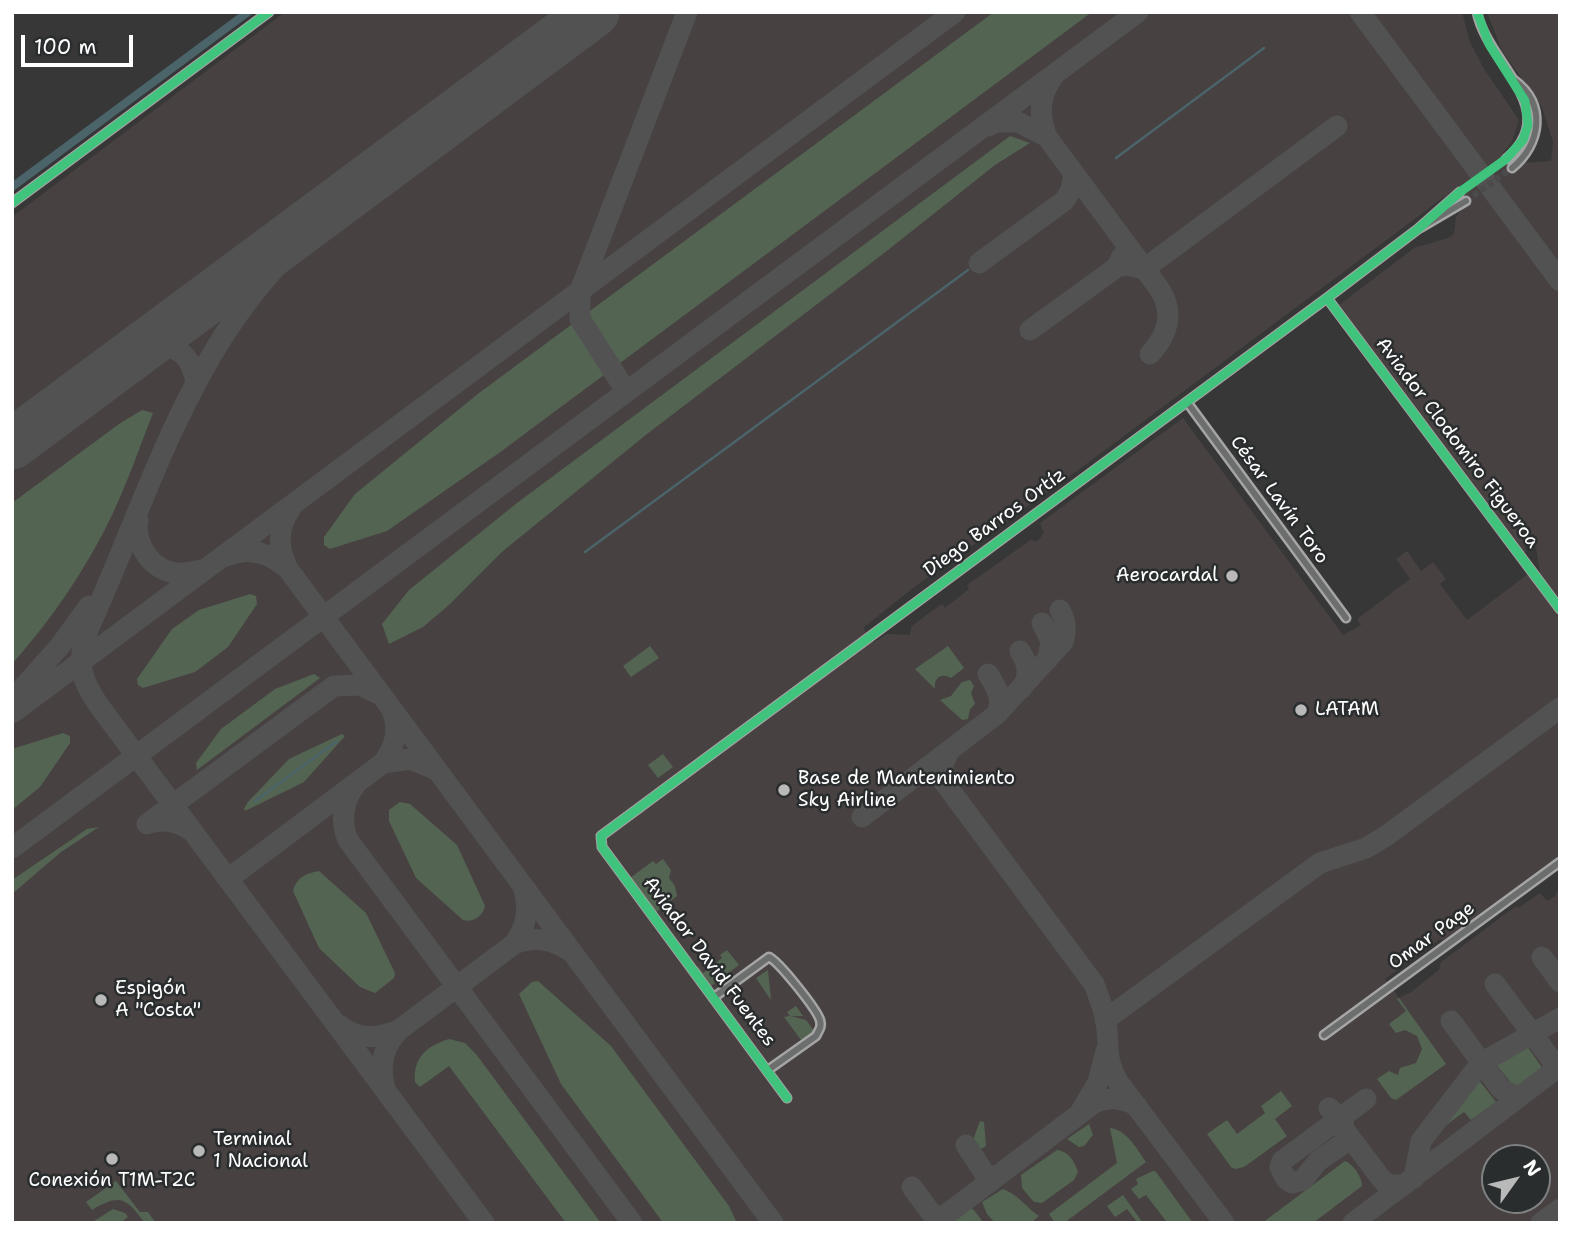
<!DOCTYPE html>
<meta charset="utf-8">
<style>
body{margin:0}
#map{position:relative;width:1572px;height:1235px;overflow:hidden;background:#383737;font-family:"Shantell Sans",sans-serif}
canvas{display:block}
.frame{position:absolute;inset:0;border:14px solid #fff;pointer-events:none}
.north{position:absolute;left:1481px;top:1144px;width:70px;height:70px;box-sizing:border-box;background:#2a2d2e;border:2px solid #7f8182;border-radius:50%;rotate:56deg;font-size:19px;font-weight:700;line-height:28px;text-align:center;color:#fff}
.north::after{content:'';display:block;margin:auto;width:24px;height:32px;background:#b9b9b9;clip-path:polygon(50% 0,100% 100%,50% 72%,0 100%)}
.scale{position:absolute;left:21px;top:35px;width:112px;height:32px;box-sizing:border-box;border:4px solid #fff;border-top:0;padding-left:9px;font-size:21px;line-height:24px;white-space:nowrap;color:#fff;-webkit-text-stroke:5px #2a2d2e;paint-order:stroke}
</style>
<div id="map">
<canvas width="1572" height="1235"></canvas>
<div class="frame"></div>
<div class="north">N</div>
<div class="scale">100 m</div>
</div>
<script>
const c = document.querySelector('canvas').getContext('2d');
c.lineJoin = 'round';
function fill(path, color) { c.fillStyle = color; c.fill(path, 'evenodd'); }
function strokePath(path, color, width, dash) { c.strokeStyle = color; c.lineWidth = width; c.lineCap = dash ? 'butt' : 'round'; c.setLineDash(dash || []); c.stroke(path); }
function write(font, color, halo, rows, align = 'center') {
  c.font = font + ' "Shantell Sans",sans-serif'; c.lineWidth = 5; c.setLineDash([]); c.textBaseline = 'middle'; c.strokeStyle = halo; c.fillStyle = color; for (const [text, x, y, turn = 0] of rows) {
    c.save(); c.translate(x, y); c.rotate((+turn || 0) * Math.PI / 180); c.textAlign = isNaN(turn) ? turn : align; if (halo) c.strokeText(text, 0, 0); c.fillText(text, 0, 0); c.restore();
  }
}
const built = new Path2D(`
 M285,12h1177l8,30 14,27 35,51 -7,22 -10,12 10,15 11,-6 28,-2 2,-19 -11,-35 -40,-56 -15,-39h73v587l-20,-26 -6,-39 -10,2 2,16h-3l-184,-247 75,-57 34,-10 6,-4 2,-17 10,-15 -10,-14 -379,283 -164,117 -50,40 11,14 13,-8 23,1 1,-8 14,-11 17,-12 3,4 24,-19 -2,-4 65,-46 3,3 4,-3 5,-6 -4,-10 143,-105 160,217 18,-10 -4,-6 53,-40 -14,-20 11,-8 14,20 12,-9 13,17 -6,5 27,36 61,-46 32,42v241l-117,85 -3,-3 -55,40 14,19 12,-6 28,-22 2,-8 75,-56 2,2 22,-15 7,8 8,-5 5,-10v337h-1548v-1006zM1495,1158h42v42h-42z`);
const green = new Path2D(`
 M994,12h98l-593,441 -112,78 -57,18 -6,-4v-8l31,-43 124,-101z
 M1010,136l20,7 -35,22 -107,85 -241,184 -144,117 -54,54 -26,22 -34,17 -7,-20 27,-34 108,-87z
 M142,410l11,3c-13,33 -25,68 -40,100 -26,55 -61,106 -101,151v-161l107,-79z
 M250,594l6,2 1,8 -29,43 -33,25 -52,16 -5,-3 -1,-6 35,-50 27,-19z
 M650,646l9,12 -28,19 -8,-11z
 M948,646l16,22 -13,10c-9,-6 -18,0 -16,11l-20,-20z
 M314,674l6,4 -123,92 -1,-7 25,-34 54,-40z
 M970,680l4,6 -3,7 4,11 -5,5 -2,10 -6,1 -22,-20 11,-4 11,-14z
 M63,733l7,3v7l-30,44 -28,23v-61z
 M342,734l3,2 -41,46 -59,29 -1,-2 4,-7 41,-43z
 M663,754l10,13 -15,11 -10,-13z
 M400,802l10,2 47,41 28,61c-2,10 -12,17 -22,14l-47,-42 -27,-57v-11z
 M99,827l-38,25 -49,42v-14l75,-51z
 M663,859l8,11 -2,8 6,8 2,10 -22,17 -25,-35 23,-17 3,3z
 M319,871l47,42 29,60 -1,5 -19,15 -15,-6 -41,-39 -26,-57c3,-13 13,-18 26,-20z
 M727,950l12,15 -28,21 -13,-17v-3l5,7 19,-15 -2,-3z
 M768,970l3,30 -15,-22z
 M538,981l73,65 118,160 8,17h-73l-3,-3 -100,-136 -42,-90 13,-12z
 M1399,998l47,66 -50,36 -5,-2 -14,-19 12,-8 9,4 2,-7 16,-5 6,-14 -5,-13 -12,-6 -9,3 -7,-9 17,-13 -9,-12z
 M796,1006l7,10h-12l15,4 9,12 -14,8 -17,-23 6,-1 -3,-4z
 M449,1039l16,4 11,11 125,169h-35l-117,-157 -29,21 -5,-5c-2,-25 12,-36 34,-43z
 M1527,1046l16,23 -25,18h-4l-18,-23z
 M1478,1079l18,23 -25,18 -7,-8 -23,17z
 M1281,1091l11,15 -17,13 12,17 -43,31 -9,2 -4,-2 -24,-33 20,-14 10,14 28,-21 -4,-7z
 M980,1121l4,1 2,24 -5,3 -8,-9z
 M1089,1124l4,11 -9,11 -5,1 -12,-8z
 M1110,1128c17,2 27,21 36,34l-82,61h-9l-6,-9 68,-51z
 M1057,1150c13,2 17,11 21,22l-4,8 -32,23 -8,-1 -12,-14 -1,-13z
 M1345,1161c8,3 17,16 17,25l-49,37h-51z
 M1153,1171l3,1 37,51h-28l1,-2 -20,-26 -7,4 -8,-10 7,-5 -2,-5z
 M116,1181l24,31h8l7,10 -10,1c-19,-25 -25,-30 -53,-13l-6,-8z
 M1003,1189c14,5 23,18 36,27l-8,7h-36l-8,-9 -5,-12z
 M1123,1195l20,28h-5l-11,-14 -12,8 -8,-11z
 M968,1208l5,1 11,14h-36z
 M113,1209l12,4 3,4 -8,6h-29z`);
const stream = new Path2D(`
 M1116,158l148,-110
 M585,552l383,-282
 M255,801l82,-60`);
const canal = new Path2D(`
 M12,187l236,-175`);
const taxiway = new Path2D(`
 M1360,12l200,269
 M988,126l8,-4h22l29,15 111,150c17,24 11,47 -8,67
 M1047,137c-9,-21 -8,-40 5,-59
 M364,183c-54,44 -102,93 -140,152 -59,92 -92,199 -137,297 -11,32 -6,48 13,75l384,516
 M979,263l85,-62 6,-9 4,-16
 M1117,267l11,-2 16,4 193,-143
 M1030,330l87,-63 5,-11
 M145,345c30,-2 47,8 51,39
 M626,391l-46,-72v-28l107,-279
 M291,508c-14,20 -14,39 -3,61l485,654
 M138,520c-4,24 13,50 38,53 10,1 18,-2 28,-3
 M226,556c23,-10 44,-3 62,13
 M1042,623l9,18 -3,18
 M1020,651c8,13 10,24 2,37
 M988,674c9,14 15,24 9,40
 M12,700l48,-54 29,-40
 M12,713l943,-701
 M948,753l-6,13 2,16 150,202c5,13 10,25 12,38 4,27 -2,35 13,61l105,140
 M383,763l27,-4 27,11
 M356,784c-13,17 -16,36 -8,56l284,383
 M862,817l135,-103 66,-72c4,-12 3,-21 -3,-32
 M190,830c-13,-9 -27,-12 -43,-6l187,-138 25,-1 20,9
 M12,848l1126,-836
 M228,879l155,-116c12,-17 17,-32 9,-53
 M514,944c20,-8 37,-5 54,6
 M1542,957l18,25
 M1495,984l56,75 9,4
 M1105,1020l215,-157 46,-15 20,-12 174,-128
 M1451,1021l50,68 18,8
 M339,1025c19,15 38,14 60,5l115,-86c13,-18 16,-36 9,-57
 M385,1089c-6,-22 -3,-42 14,-59
 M1329,1108l8,7h7l-1,13 40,53 9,4h12
 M1081,1111l17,-29 8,-31
 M1346,1132l-2,11 -26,18 -15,19 -11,3 -6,-4 -6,-12 2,-6 84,-62
 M966,1145l19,29 11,3
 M1414,1178l7,-37 60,-78 79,-45
 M912,1187l19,26 11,5
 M935,1223l159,-120c15,-7 28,-5 43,3
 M1353,1223l207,-157
 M1541,1223l19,-14`);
const runway = new Path2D(`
 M12,444l582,-432`);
const streetTunnel = new Path2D(`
 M1460,192l46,-33
 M1466,201l46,-33`);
const street = new Path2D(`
 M1477,12c10,52 88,98 29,147
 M1512,168c29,-24 35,-64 2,-88
 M12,203l257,-191
 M1420,228l46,-27
 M1327,298l233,311
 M1187,402l159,216
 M713,998l56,-41c10,5 47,51 51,63 2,7 -1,10 -4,16l-48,34
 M1324,1035l236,-173
 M787,1098l-185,-251 -1,-11 726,-538 91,-69 42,-37`);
const cycleway = new Path2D(`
 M12,203l257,-191
 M1327,298l233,311
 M787,1098l-185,-251 -1,-11 726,-538 91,-69 42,-37 46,-33 17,-19 5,-15 -3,-24 -36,-57 -12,-32`);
const markers = [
 [1232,576,7,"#b9b9b9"],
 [1301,710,7,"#b9b9b9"],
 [784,790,7,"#b9b9b9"],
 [101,1000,7,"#b9b9b9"],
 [199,1151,7,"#b9b9b9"],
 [112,1159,7,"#b9b9b9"]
];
const streetNames = [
 ["Aviador Clodomiro Figueroa",1457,443,53],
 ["César Lavín Toro",1279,500,54],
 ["Diego Barros Ortíz",995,523,-36],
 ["Omar Page",1432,936,-36],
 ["Aviador David Fuentes",709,962,53]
];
const poiNames = [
 ["Aerocardal",1218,576,"right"],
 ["LATAM",1315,710],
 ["Base de Mantenimiento",798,779],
 ["Sky Airline",798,801],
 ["Espigón",115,989],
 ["A \"Costa\"",115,1011],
 ["Terminal",213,1140],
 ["1 Nacional",213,1162],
 ["Conexión T1M-T2C",112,1181,"center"]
];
fill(built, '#474141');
fill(green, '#546452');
strokePath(stream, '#4a646a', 2.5);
strokePath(canal, '#4a646a', 8);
strokePath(taxiway, '#525252', 21);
strokePath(runway, '#525252', 51);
strokePath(streetTunnel, '#4c4b4b', 6, [6, 3]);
strokePath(street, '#a5a5a5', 11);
strokePath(street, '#6c6d6d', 6);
strokePath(cycleway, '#40c37c', 9);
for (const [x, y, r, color] of markers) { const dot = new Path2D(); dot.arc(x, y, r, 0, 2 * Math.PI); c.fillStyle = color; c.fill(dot); strokePath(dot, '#2a2d2e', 2.5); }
write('19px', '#fff', '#2a2d2e', streetNames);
write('19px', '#fff', '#2a2d2e', poiNames, 'left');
</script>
